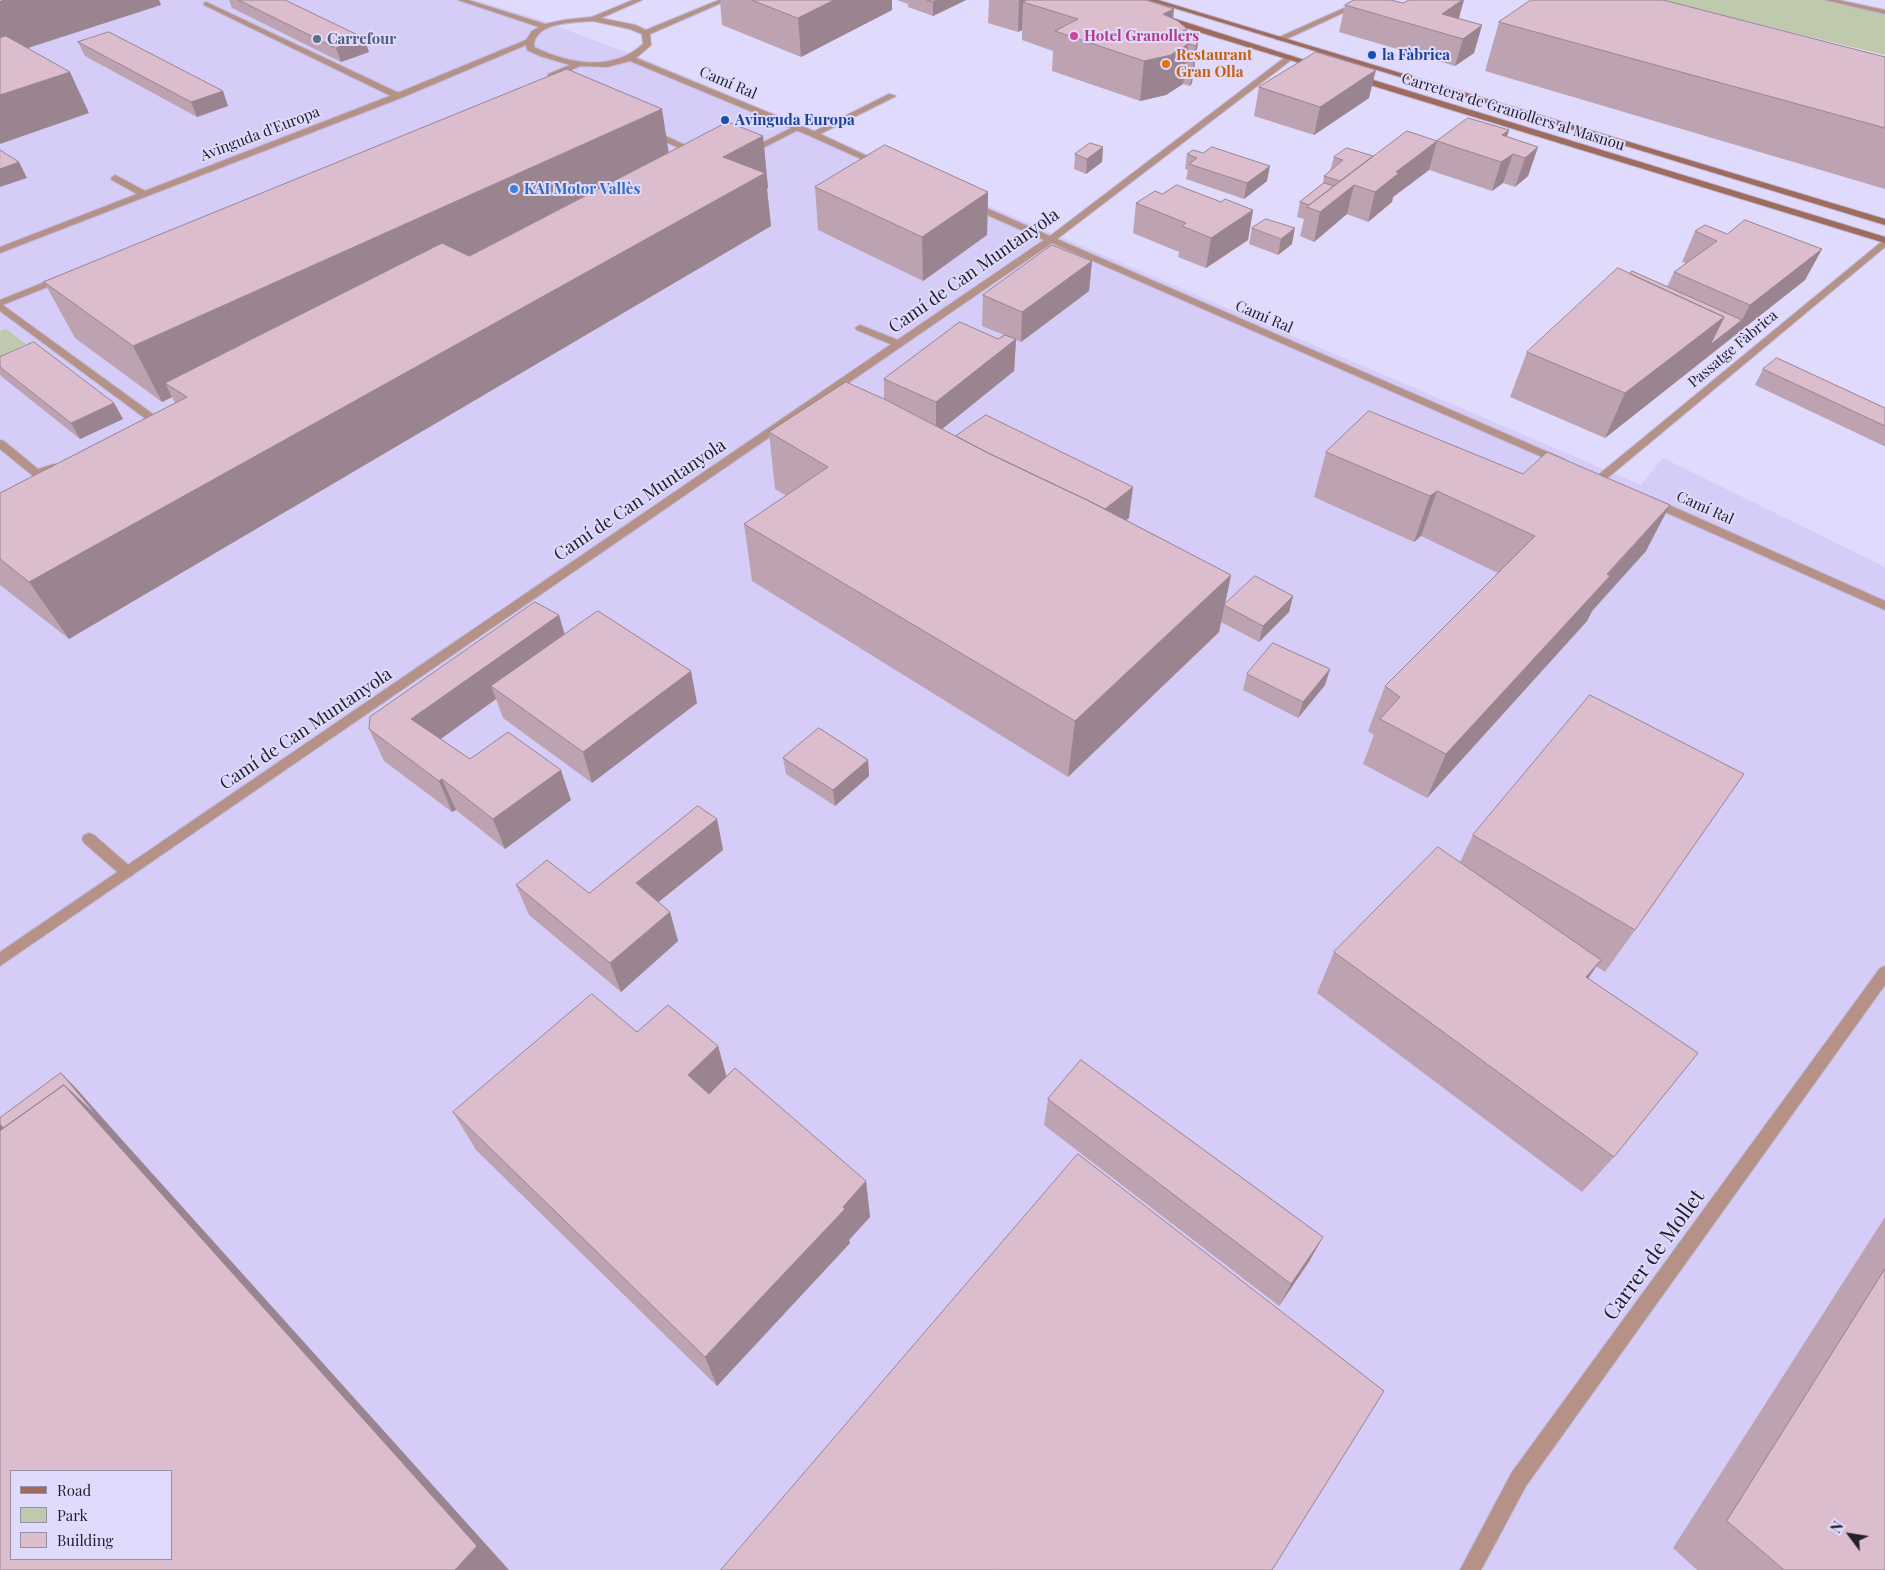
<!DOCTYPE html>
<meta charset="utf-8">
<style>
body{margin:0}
#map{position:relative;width:1885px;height:1570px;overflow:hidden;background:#e0dafd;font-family:"Playfair Display",serif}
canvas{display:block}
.legend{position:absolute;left:10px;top:1470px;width:162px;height:90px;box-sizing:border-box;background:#e0dafd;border:1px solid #9490aa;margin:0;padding:6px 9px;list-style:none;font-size:15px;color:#23202d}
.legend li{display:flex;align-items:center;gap:10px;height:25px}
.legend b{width:25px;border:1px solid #9490aa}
.north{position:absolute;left:1825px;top:1510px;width:50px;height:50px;-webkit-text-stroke:4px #e0dafd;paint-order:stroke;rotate:301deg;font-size:14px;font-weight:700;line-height:20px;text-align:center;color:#23202d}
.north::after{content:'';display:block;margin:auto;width:18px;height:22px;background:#23202d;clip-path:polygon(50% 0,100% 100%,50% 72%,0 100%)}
</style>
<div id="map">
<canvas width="1885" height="1570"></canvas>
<ul class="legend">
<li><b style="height:6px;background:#9e6b5d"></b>Road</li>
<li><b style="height:14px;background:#bec9ae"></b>Park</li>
<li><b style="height:14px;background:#dcbdce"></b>Building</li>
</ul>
<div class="north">N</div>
</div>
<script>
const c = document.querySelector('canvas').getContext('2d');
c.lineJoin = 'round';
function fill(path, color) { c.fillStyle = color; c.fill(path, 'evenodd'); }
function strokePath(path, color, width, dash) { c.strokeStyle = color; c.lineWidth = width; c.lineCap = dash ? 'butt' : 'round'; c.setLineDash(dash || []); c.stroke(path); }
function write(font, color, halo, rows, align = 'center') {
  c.font = font + ' "Playfair Display",serif'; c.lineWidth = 4; c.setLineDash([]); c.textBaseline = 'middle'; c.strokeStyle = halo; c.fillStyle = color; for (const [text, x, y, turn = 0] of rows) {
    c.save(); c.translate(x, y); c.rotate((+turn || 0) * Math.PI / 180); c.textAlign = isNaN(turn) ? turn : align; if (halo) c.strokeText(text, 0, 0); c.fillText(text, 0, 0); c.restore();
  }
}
const built = new Path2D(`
 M0,0h474l64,19 116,44 987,422 22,-27 222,109v1003h-1885zM11,1471h160v88h-160z`);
const green = new Path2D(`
 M1660,0h168l57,12v43z
 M6,329l20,15 -26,12v-25z`);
const service = new Path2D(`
 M206,2l195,92 1,2 -7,2 -191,-93v-2z
 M889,94l7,2 -80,40 -7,-2z
 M795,126l7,2 -45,23 -7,-2z
 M647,130h6l47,22 -7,2 -46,-20z
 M115,175l32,17 1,2 -7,2 -29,-16 -1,-2z
 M1885,239v8l-280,233h-8l-2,-2 2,-2z
 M0,303l157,114 1,2c-4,5 -14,10 -21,8l-1,-2 10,-6 -146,-108z
 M860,325l43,17 1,2 -5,3 -4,-1 -38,-16 -2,-2z
 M0,440l4,1 34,28 16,-5 6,3 -19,9h-8l-33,-27z
 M89,833l5,2 38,33 2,4 -2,4 -5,2 -5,-2 -38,-33 -2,-4 2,-4z`);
const minor = new Path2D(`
 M458,0h10l77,24 19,-4 28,-3 41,-17h9l-41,18 34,7 11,5 73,-30h9l-78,34 1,11 -15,13 180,74 70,33 -7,2 -69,-31 -180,-75 -23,6 -27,-1 -26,12h-6v-4l22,-9 -30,-9 -13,-6 -1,-5 -125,53 -401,155v-6l395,-153 131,-54 6,-9 7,-4zM593,21l37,8 12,5 1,10c-30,28 -75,20 -109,3 -1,-25 41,-25 59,-26z
 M1362,0h9l-89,41 -7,-2z
 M1825,0h13l47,10v4z
 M1288,55l7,2 -238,182 507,220 1,2 -1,2h-8l-504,-220 -1052,723v-14l1044,-712 -75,-33v-4h6l75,33z
 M62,275l5,3 -2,2 -65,26v-6z
 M1651,497l234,104v9l-238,-106 -2,-3z
 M1885,966v19l-359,501 -45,84h-21l52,-98 368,-504z`);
const secondary = new Path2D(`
 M1148,0h10l727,219v6z
 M1160,16h6l157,50 -7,2 -156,-48z
 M1354,76h6l525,161v6l-531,-163z`);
const wall = new Path2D(`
 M229,0h56l79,38 5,14 -28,10 -109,-54z
 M720,0h172v10l-91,47 -79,-32z
 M897,0h69l-33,16 -25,-9v-3z
 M989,0h157l27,19 14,15 12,2 -7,47 -2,3 -7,-2 -17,11 -26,6 -88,-30 1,-20 -31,-11v-10l-4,2 -30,-9z
 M1345,5l114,14 23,6 -8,28 -19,13 -116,-34z
 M1499,22l386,35v132l-400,-118z
 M78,42l145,49 5,15 -31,11 -112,-61z
 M1259,87l110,11 -55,37 -60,-19z
 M1509,130l-2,7 31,10 -10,29 -13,11 -12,-4 -11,8 -63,-21 -36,27 -1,5 -24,20 -21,-8 -33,28 -14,-6 4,-17 -7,-2 3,-15 23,-18 1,-8 6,-5 4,-14 39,-1 64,-15z
 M763,136l5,52 -1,1 4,37 -702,413 -69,-54v-92l175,-90 -3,-6 -10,5 -87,-64 -31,-56 625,-129z
 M1103,147l-1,15 -16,12 -12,-5 1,-15z
 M1187,154l80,27 -23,18 -58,-20 2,-9 -3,-1z
 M815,187l173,5 -1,43 -64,46 -105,-51z
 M1162,194l59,8 32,8 -5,30 -42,28 -28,-11 1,-5 -46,-19 3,-30z
 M1252,228l40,16 -14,11 -29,-11z
 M1695,231l32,3 95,15 -17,31 -200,158 -95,-41 17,-45 140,-65 7,-15 12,-9 -4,-1z
 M1092,261l-3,30 -68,51 -5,-2 -2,31 -72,58 187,89 -3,2 105,55 -6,29 68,-8 -4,16 -30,30 -38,-20 -2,10 -151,145 -316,-196 -8,-57 43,-28 -12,-7 -6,-57 115,-33v-20l114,-40 6,-4 -22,-9 1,-31z
 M0,357l114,46 9,16 -43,20 -79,-63 -1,-2z
 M1763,369l122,39v38h-1l-129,-61z
 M1326,452l320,99 -54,60 -5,10 -160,177 -64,-34 11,-29 -6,-4 17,-45 113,-113 -77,-37 -7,6 -100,-45z
 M559,615l6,20 132,68 -105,80 -89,-65 -7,-19 -55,40 29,20 101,41 -66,49 -49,-39 -4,2 -68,-51 -15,-32z
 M1330,669l-5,16 -27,33 -55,-28 4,-16z
 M783,758l85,2 1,16 -34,30 -49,-32z
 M717,819l6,31 -65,52 12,10 8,29 -57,51 -92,-77 -13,-30 73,8z
 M1473,835l162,95 -30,42 -9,-6 -8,13 26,178 -32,35 -265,-199 17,-41 126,-90z
 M637,1032l81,14 8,31 140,104 4,36 -21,23 1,3 -133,143 -241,-236 -23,-38z
 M1048,1099l262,161 -31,46 -235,-181z
 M1885,1217v353h-188l-24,-22z`);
const shadedWall = new Path2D(`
 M2,0h157l2,5 -161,52v-56z
 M834,0h58v10l-91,47 -3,-39z
 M937,0h29l-33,16v-14z
 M1019,0h12l-8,2 -1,28 -4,2z
 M1462,0h2l-7,25 -15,-11z
 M1174,9l-4,38 -7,-33z
 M1482,25l-8,28 -19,13 8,-27z
 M1187,29l-2,17 3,-2 -5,40 -17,11 -26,6 4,-40 35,-28z
 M1199,36l-6,40 -1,7 -2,3 6,-40z
 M364,38l5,14 -28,10 -5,-14z
 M1376,70l-7,28 -55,37 6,-28z
 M70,72l19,41 -89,31v-49z
 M223,91l5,15 -31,11 -6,-15z
 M662,109l8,52 -489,232 -16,-10 7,14 -10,5 -29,-56z
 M1509,130l-7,21v-16z
 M763,136l5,52 -1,1 4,37 -702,413 -40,-57 694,-425z
 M1437,141l-8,29 -36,27 -1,5 -24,20 7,-30 21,-20z
 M1103,147l-1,15 -16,12 1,-15z
 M1538,147l-10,29 -13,11 10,-29z
 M1513,154l-10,29 -11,8 9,-29z
 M19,162l8,16 -27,9v-18z
 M1270,166l-3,15 -23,18 3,-16z
 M1354,185l-7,29 -33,28 6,-30z
 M988,192l-1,43 -64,46 -1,-44z
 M1253,210l-5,30 -42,28 5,-30z
 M1295,228l-3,16 -14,11 3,-16z
 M1822,249l-17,31 -200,158 20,-45 99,-76 18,3 8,-15z
 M1092,261l-3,30 -68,51 1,-30z
 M1016,339l-2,32 -78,63v-32z
 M114,403l9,16 -43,20 -9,-16z
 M1133,487l-4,31 -48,39 4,-32z
 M1437,491l-16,45 -7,6 16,-46z
 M1670,505l-24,46 -54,60 -5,10 -160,177 19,-44z
 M1231,575l-12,57 -151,145 7,-56z
 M1293,596l-4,16 -30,30 4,-16z
 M559,615l9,32 -77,39 5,13 -71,51 -14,-31z
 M1330,669l-5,16 -27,33 5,-16z
 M691,671l6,32 -105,80 -9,-31z
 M868,760l1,16 -34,30 -2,-16z
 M561,770l10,30 -66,49 -12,-30z
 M442,779l14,31 -4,2 -13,-31z
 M717,819l6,31 -78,63 -9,-30z
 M670,912l8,29 -57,51 -11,-29z
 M1601,960l-29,41 14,-24z
 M718,1046l11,39 -30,29 -11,-39z
 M61,1073l14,14 40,45 394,438h-54l-455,-432v-15l64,-38z
 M866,1181l4,36 -21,23 1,3 -133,143 -12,-29z
 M1323,1237l-13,23 -31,46 12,-22z`);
const building = new Path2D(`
 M239,0h46l79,38 -28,10z
 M752,0h82l-36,18z
 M927,0h10l-4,2z
 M1027,0h119l28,9 -11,5 15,7 9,8 -8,4 20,3 -2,8 -1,2 -8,-2 -17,11 -27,6 -89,-30 23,-12 -55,-17z
 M1354,0h37l12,3 6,-3h53l-20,14 40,11 -19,14 -118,-34z
 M1531,0h132l222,57v71l-386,-106z
 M109,32l114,59 -32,11 -113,-60z
 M6,36l64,36 -70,23v-57z
 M1316,52l60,18 -56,37 -61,-20z
 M567,69l95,40 -529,237 -89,-64z
 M1468,118l41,12 -7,5 36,12 -13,11 -12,-4 -12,8 -64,-21z
 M728,122l35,14 -40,21 42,16 -736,409 -29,-23v-66l187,-96 -22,-14 277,-140 27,13z
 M1407,131l30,10 -41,31 3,1 -24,19 -21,-7 -34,27 -13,-5z
 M1090,143l13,4 -16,12 -12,-5z
 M885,145l103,47 -66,45 -107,-50z
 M1212,147l58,19 -23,17 -58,-19 8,-6 -10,-4 6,-4 10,3z
 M1347,148l26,8 -33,25 -16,-5 19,-16 -9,-3z
 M0,150l19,12 -19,7z
 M1324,183l10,3 -25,19 -9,-3z
 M1177,185l44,17 4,-3 28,11 -42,28 -29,-12 4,-3 -50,-20 19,-12 7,3z
 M1266,219l29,9 -14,11 -29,-11z
 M1745,220l77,29 -72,56 -76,-33 43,-31 -22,-10 10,-6 22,9z
 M1052,245l40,16 -70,51 -39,-17z
 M1618,268l106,49 -99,76 -98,-41z
 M1632,271l110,49 -32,25 14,-28 -94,-43z
 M960,322l38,17 7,-4 11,4 -80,63 -52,-23z
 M34,342l80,61 -43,20 -71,-56v-10z
 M1777,358l108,50v18l-122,-57z
 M846,382l38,17 104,54 99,47 144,75 -156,146 -331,-197 84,-57 -59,-35z
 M1369,411l154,63 24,-22 123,53 -63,69 3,2 -164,178 -66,-35 20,-22 -15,-11 150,-150 -98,-45 -7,5 -104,-44z
 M986,415l147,72 -28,22 -18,-9 -99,-47 -32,-17z
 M1255,576l38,20 -30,30 -39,-21z
 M535,602l24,13 -148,104 59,40 38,-27 53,38 -68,49 -51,-40 -3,2 -70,-52 1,-12z
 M598,611l93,60 -108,81 -92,-66z
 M1273,643l57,26 -27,33 -56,-28z
 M1590,695l154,79 -109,156 -162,-95z
 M819,728l49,32 -35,30 -50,-32z
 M698,806l19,13 -81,64 34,29 -60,51 -94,-78 31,-25 42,33z
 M1438,847l163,113 -15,17 112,76 -84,104 -280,-205z
 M592,994l45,38 31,-27 50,41 -30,29 21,19 26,-26 131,113 -23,26 2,2 -140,148 -252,-245z
 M1081,1060l242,177 -32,47 -243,-185z
 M61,1073l39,46 -36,-34 -61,43 -3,-4v-6z
 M64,1085l413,461 -22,24h-455v-439zM11,1471h160v88h-160z
 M1078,1154l306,237 -112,179h-551z
 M1885,1269v301h-101l-57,-49z`);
const markers = [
 [1074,36,5,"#d1479c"],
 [317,39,5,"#5c6f8a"],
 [1372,55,5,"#1a4fb4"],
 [1166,64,5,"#e8710a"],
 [725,120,5,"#1a4fb4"],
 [514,189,5,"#3f7fe0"]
];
const farHotelnames = [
 ["Hotel Granollers",1084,36]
];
const farServicenames = [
 ["Carrefour",327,39]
];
const farFoodnames = [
 ["Restaurant",1176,55],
 ["Gran Olla",1176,72]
];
const farTransitnames = [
 ["la Fàbrica",1382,55],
 ["Avinguda Europa",735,120]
];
const farStreetnames = [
 ["Camí Ral",728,83,23],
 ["Carretera de Granollers al Masnou",1513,112,17],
 ["Avinguda d'Europa",260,134,-21],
 ["Camí Ral",1264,317,23],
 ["Passatge Fàbrica",1733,349,-40],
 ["Camí Ral",1705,508,24]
];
const farShopnames = [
 ["KAI Motor Vallès",524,189]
];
const streetNames = [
 ["Camí de Can Muntanyola",974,271,-35],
 ["Camí de Can Muntanyola",640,500,-34],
 ["Camí de Can Muntanyola",306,729,-34]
];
const nearStreetnames = [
 ["Carrer de Mollet",1654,1255,-54]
];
fill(built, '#d5cdf7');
fill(green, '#bec9ae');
strokePath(service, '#beb9d8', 2);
strokePath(minor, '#beb9d8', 2);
strokePath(secondary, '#beb9d8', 2);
fill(service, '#b59187');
fill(minor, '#b59187');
fill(secondary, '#9e6b5d');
fill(wall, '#bda3b1');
fill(shadedWall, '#9a8490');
fill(building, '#dcbdce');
strokePath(building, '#9a8490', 1);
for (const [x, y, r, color] of markers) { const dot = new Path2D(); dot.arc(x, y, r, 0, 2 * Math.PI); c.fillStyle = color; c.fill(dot); strokePath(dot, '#e0dafd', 2); }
write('bold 15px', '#b23c85', '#e0dafd', farHotelnames, 'left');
write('bold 15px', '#4e5e75', '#e0dafd', farServicenames, 'left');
write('bold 15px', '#c56008', '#e0dafd', farFoodnames, 'left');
write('bold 15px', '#164399', '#e0dafd', farTransitnames, 'left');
write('15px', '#23202d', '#e0dafd', farStreetnames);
write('bold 15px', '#366cbe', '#e0dafd', farShopnames, 'left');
write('18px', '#23202d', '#e0dafd', streetNames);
write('21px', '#23202d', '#e0dafd', nearStreetnames);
</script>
